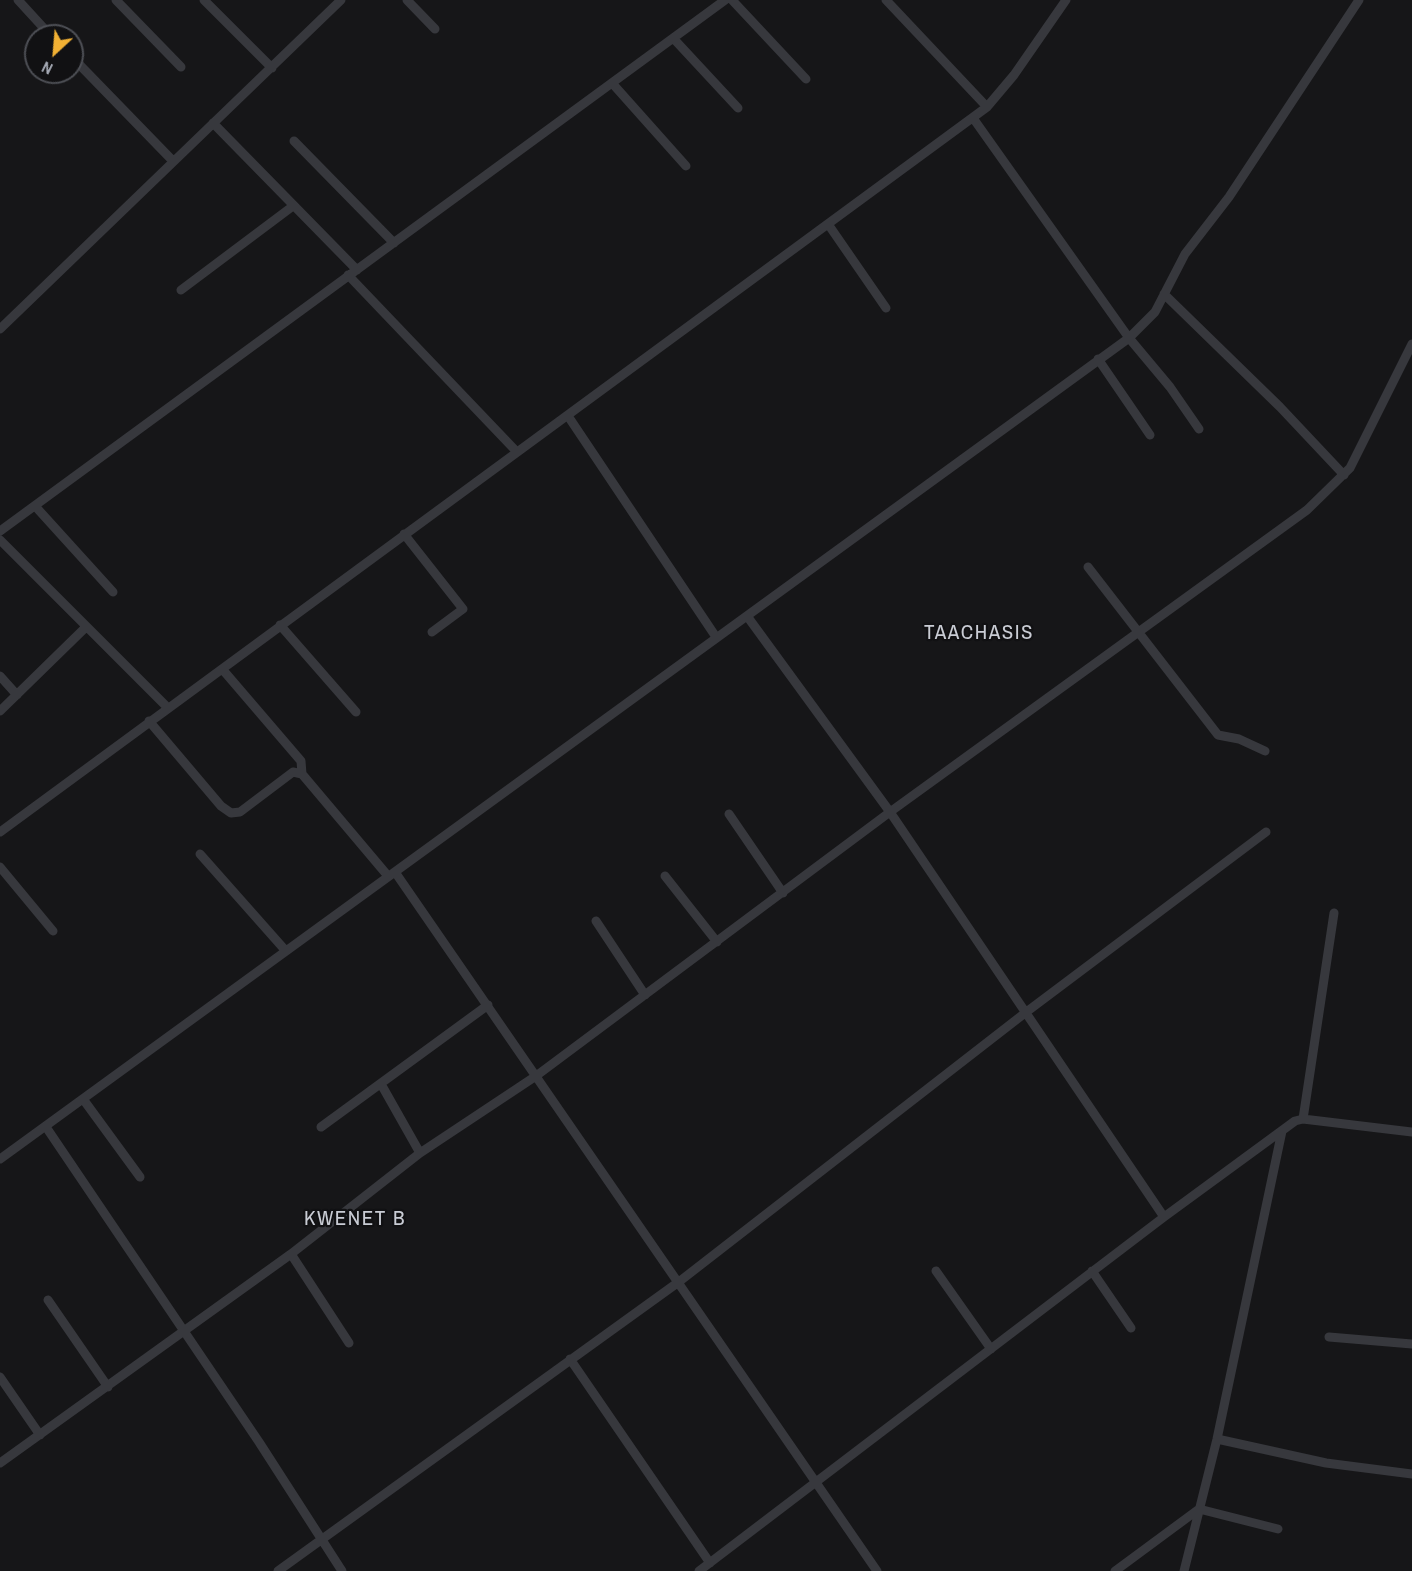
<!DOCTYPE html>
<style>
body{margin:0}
#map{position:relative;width:1412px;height:1571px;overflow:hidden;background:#161618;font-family:"Archivo Narrow",sans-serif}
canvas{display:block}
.north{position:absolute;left:24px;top:24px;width:60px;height:60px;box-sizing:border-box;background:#111113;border:2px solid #4d4f55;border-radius:50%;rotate:206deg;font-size:16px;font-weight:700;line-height:24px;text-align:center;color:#a8adb8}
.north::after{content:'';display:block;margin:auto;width:21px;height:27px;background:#f2b134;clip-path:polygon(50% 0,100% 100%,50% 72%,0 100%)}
</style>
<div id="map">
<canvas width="1412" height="1571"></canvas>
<div class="north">N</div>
</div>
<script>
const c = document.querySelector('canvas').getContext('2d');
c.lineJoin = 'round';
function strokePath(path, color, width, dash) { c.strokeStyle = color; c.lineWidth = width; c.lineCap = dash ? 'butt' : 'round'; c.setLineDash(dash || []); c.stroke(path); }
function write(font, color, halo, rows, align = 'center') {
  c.font = font + ' "Archivo Narrow",sans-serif'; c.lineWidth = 4.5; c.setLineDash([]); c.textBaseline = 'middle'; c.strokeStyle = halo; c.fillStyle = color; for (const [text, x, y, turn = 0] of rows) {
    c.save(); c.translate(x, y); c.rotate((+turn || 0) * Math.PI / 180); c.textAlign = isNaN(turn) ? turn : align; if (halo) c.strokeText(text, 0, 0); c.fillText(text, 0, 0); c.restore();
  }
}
const street = new Path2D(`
 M18,0l33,36
 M116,0l65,67
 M204,0l68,68
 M407,0l28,29
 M732,0l74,79
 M886,0l101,107
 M673,38l65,70
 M72,57l101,104
 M612,83l74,83
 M973,118l156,220 41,49 29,42
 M213,123l144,147
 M294,141l100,102
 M828,224l58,84
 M348,275l168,176
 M181,290l112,-84
 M1164,294l116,113 64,68
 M0,329l341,-329
 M1098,359l52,76
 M568,416l148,221
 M35,506l78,86
 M0,531l725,-531
 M404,534l59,75 -31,23
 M0,540l167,167
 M1088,567l130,168 21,4 26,12
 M747,616l143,196 274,405
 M280,625l76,87
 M223,670l78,91 1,13
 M0,676l17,19
 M0,711l86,-84
 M149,721l72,85 10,7 9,-1 53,-40 9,2 86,102
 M729,814l54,79
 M0,832l987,-725 27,-32 52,-75
 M200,854l85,96
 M0,867l53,64
 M395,872l482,699
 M665,876l52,66
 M596,921l49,74
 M381,1084l39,69
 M83,1099l57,78
 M1303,1119l31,-206
 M46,1127l213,315 83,129
 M321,1127l167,-122
 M0,1159l1129,-821 26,-26 30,-58 44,-57 130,-197
 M291,1254l58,89
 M936,1271l55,78
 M1092,1271l39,57
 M48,1300l60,87
 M1329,1337l83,7
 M570,1359l140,204
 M0,1377l40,58
 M1217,1439l109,24 86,11
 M0,1463l291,-209 129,-101 116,-77 354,-264 417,-302 43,-42 62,-124
 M278,1571l402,-290 345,-268 241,-181
 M699,1571l465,-354 131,-96 8,-2 109,13
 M1115,1571l84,-62 79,20
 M1184,1571l33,-132 65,-308`);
const quarterNames = [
 ["TAACHASIS",979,633],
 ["KWENET B",355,1219]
];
strokePath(street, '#37383d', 9);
c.letterSpacing = '1.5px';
write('21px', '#c9ccd4', '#111113', quarterNames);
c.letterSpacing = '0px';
</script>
